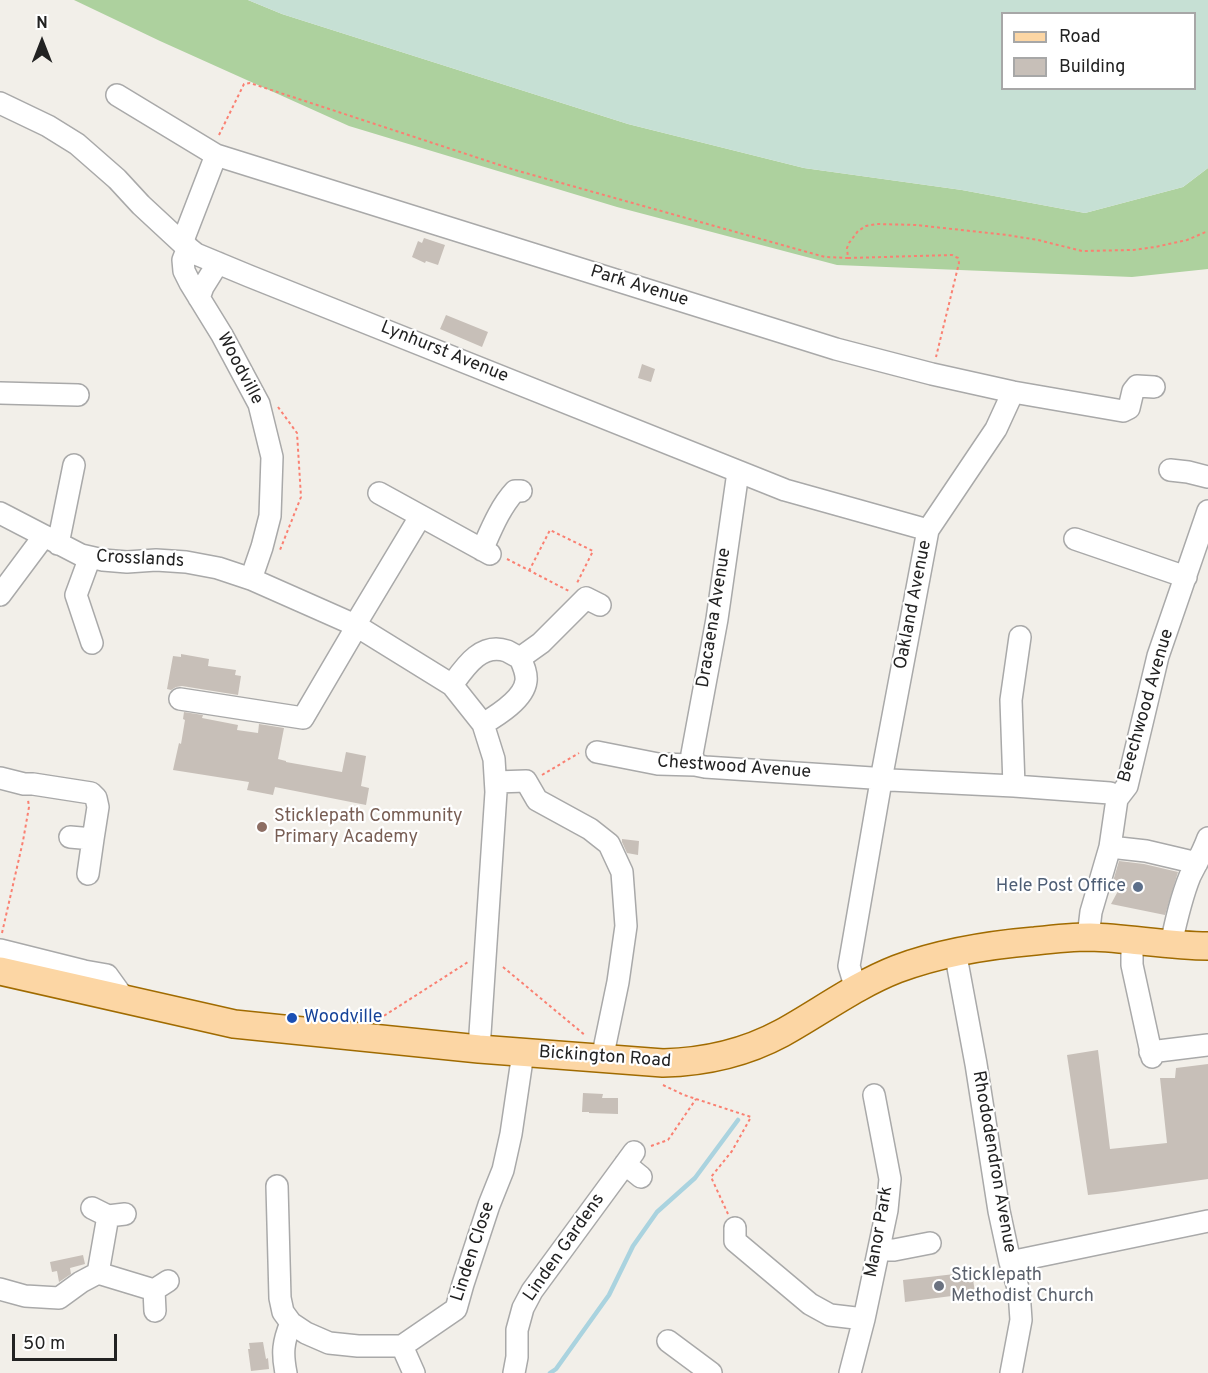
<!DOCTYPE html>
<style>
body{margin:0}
#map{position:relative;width:1208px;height:1373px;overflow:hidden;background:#f2efe9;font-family:Overpass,sans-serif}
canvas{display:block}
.legend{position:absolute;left:1001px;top:12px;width:195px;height:78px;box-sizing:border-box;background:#fff;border:2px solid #a7a7a7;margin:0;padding:8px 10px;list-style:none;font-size:18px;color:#222}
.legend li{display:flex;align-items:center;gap:12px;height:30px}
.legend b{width:30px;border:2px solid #a7a7a7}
.north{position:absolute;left:12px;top:12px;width:60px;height:60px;-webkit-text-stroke:4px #fff;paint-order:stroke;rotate:0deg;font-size:16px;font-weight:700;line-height:24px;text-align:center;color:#222}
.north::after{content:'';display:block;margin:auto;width:21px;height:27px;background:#222;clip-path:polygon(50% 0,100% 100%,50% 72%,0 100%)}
.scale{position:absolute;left:12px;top:1334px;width:105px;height:27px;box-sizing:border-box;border:3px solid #222;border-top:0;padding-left:8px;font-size:18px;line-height:21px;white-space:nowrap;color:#222;-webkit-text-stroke:4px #fff;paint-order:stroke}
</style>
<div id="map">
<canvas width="1208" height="1373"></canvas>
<ul class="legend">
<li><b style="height:8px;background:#fcd6a4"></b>Road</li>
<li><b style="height:16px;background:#c7bfb8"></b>Building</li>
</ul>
<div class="north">N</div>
<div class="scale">50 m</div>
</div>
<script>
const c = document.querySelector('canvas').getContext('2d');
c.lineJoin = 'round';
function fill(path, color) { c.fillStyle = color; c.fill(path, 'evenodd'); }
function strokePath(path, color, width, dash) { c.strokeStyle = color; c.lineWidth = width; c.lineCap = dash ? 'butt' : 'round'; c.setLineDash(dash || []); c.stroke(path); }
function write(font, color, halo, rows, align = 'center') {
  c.font = font + ' Overpass,sans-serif'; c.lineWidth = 4.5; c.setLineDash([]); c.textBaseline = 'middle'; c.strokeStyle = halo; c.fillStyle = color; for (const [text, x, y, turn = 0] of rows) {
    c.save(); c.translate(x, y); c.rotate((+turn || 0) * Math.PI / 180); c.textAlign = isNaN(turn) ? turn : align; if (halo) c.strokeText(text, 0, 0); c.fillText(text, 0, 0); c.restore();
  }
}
const forest = new Path2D(`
 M74,0h174l34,14 346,110 176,44 158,22 123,23 98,-26 25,-19v101l-76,8 -295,-12 -220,-58 -268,-81 -189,-85z`);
const wetland = new Path2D(`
 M248,0h960v168l-25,19 -98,26 -123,-23 -158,-22 -176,-44 -346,-110zM1002,14h192v74h-192z`);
const stream = new Path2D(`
 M550,1373l6,-4 53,-74 24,-49 24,-34 38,-34 43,-58`);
const building = new Path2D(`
 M424,238l21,7 -7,20 -12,-4 -1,2 -13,-6 6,-16 4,2z
 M446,315l42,17 -6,15 -42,-18z
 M642,364l13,5 -4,13 -13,-4z
 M181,654l28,5 -1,7 28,4 -1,5 6,1 -3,19 -56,-9 -6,1 -5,3 -4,-1 6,-33 8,1z
 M184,712l19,3 -1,3 36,7 -1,5 21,3 1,-9 25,4 -6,31 8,2v1l56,10 4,-20 20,4 -5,30 8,2 -3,17 -91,-18 -2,8 -26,-5 2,-8 -76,-12 6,-27 2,1 4,-24 -2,-1z
 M622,839l17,2 -1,14 -11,-2 -5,-11z
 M1119,861l25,3 34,8 -13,43 -54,-11 7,-13 -7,-3z
 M1098,1050l12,99 57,-6 -7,-65h15l1,-10 32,-4v115l-93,13 -27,3 -21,-140z
 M583,1093l20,1 -1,4h16v16l-29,-1v-1h-7z
 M83,1255l2,9 -15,4 1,6 -12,8 -2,-11 -5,1 -2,-10z
 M972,1272l3,21 -70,9 -2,-22z
 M263,1342l3,17 2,-1 1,11 -18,2 -3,-22h2l-1,-6z`);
const path = new Path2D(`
 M219,135l25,-51 6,-1 265,87 310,87 23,1 -1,-10 2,-5 9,-12 8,-5 11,-2 39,1 91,10 31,5 44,11 51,-1 22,-3 32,-7 21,-9
 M848,258l104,-3 6,3 1,5 -23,94
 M278,407l19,26 4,64 -21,53
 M507,559l62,32
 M529,571l21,-41 43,21 -16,32
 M542,775l37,-22
 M2,933l21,-92 6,-34 -1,-7
 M503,967l83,69
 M379,1019l89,-57
 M663,1085l21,10 67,22 -19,34 -21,26 17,37
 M651,1146l17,-6 28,-41`);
const minor = new Path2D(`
 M117,95l99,60 620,194 96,25 81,18 110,19 6,-3 4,-17 4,-5 17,1
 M0,103l48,23 29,18 40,35 24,26 41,38 14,11 53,22 536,214 143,40
 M182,243l34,-88
 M188,247l-5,13 1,11 6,12 32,52 37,69 13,53 -2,59 -8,31 -11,32
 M199,298l4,-11 15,-24
 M0,393l78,2
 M1170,470l18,2 20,5
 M379,493l111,61
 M0,513l81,42 22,5 24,2 29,-2 30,2 32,6 33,11 104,46 97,60 31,39 11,35 2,33 -17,257
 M1075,539l111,38
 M58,544l16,-79
 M482,550c9,-20 18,-43 33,-59h6
 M90,557l-14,38 16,48
 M0,595l44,-59
 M355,625l65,-108
 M520,658l21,-15 45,-45 14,7
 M452,685c13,-18 29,-43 55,-34 4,2 9,5 13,7 3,7 7,15 6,23 -2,18 -28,34 -43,43
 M180,699l123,19 54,-92
 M597,752l61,12 37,1 10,2 167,11
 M695,765l-3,-11 25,-135 21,-147
 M883,769l45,-239 68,-101 17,-37
 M0,778l24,6h9l58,9 5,5 2,9 -5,32 -23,-2
 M890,780l124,6 96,7 7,6
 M496,782l30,-1 11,19 53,29 19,15 13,28 4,54 -8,56 -16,77
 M1014,786l-3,-86 9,-63
 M1110,847l36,4 51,12
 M88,874l5,-35
 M1088,937l3,-25 19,-65 7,-48 10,-13 31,-130 50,-145
 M1132,940v25l20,92
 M1171,944c5,-23 10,-46 19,-68 6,-12 13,-24 18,-38
 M0,950l84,21 23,4 18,25
 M955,951l21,113 23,147 11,51 9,29 2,29 -10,53
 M856,989l-7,-23 31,-179
 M1150,1052l58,-7
 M625,1164l16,13
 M277,1186l3,112 3,14 8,11c-8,19 -9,30 -5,50
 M92,1208l16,8 17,-2
 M735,1228v13l75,63 20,11 34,4
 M879,1250h15l36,-7
 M1010,1262l198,-41
 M98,1273l56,17
 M0,1289l25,7 34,2 22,-16 17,-9 10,-57
 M155,1311l-1,-21 14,-9
 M291,1323l15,10 23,10 29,3h44l54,-37 7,-25 26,-79 14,-35 8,-36 12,-81
 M668,1341l43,32
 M402,1346l12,27
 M514,1373l3,-16v-27l6,-22 9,-17 102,-139
 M850,1373l14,-54 23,-109 3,-31 -16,-84`);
const major = new Path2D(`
 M0,971l234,53 245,25 184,14c41,-1 82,-10 119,-30 38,-21 74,-48 115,-64 45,-17 91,-24 138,-28 18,-2 37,-4 55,-4 39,1 78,9 118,9`);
const markers = [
 [262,827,6,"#8d6e63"],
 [1138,887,6,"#5c6f8a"],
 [292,1018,6,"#1a4fb4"],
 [939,1286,6,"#6b7280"]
];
const streetNames = [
 ["Park Avenue",639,287,17],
 ["Lynhurst Avenue",444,353,22],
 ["Woodville",239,369,62],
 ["Crosslands",140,560,3],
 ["Oakland Avenue",914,605,-79],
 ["Dracaena Avenue",715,618,-81],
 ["Beechwood Avenue",1147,706,-74],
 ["Chestwood Avenue",734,768,4],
 ["Bickington Road",605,1058,4],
 ["Rhododendron Avenue",993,1162,80],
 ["Manor Park",880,1232,-80],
 ["Linden Gardens",565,1248,-55],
 ["Linden Close",474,1252,-72]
];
const educationNames = [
 ["Sticklepath Community",274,817],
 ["Primary Academy",274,838]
];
const serviceNames = [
 ["Hele Post Office",1126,887]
];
const transitNames = [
 ["Woodville",304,1018]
];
const worshipNames = [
 ["Sticklepath",951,1276],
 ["Methodist Church",951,1297]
];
fill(forest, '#add19e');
fill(wetland, '#c6e0d4');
strokePath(stream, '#aad3df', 4.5);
fill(building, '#c7bfb8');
strokePath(minor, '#a9a9a9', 24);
strokePath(major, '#a06b00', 30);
strokePath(path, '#fa8072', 2, [3, 3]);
strokePath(minor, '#fff', 21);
strokePath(major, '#fcd6a4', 27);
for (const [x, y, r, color] of markers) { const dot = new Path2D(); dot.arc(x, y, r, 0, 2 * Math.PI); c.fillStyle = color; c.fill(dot); strokePath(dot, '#fff', 2); }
write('18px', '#222', '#fff', streetNames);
write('18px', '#785e54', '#fff', educationNames, 'left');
write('18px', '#4e5e75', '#fff', serviceNames, 'right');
write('18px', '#164399', '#fff', transitNames, 'left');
write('18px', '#5b616d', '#fff', worshipNames, 'left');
</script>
